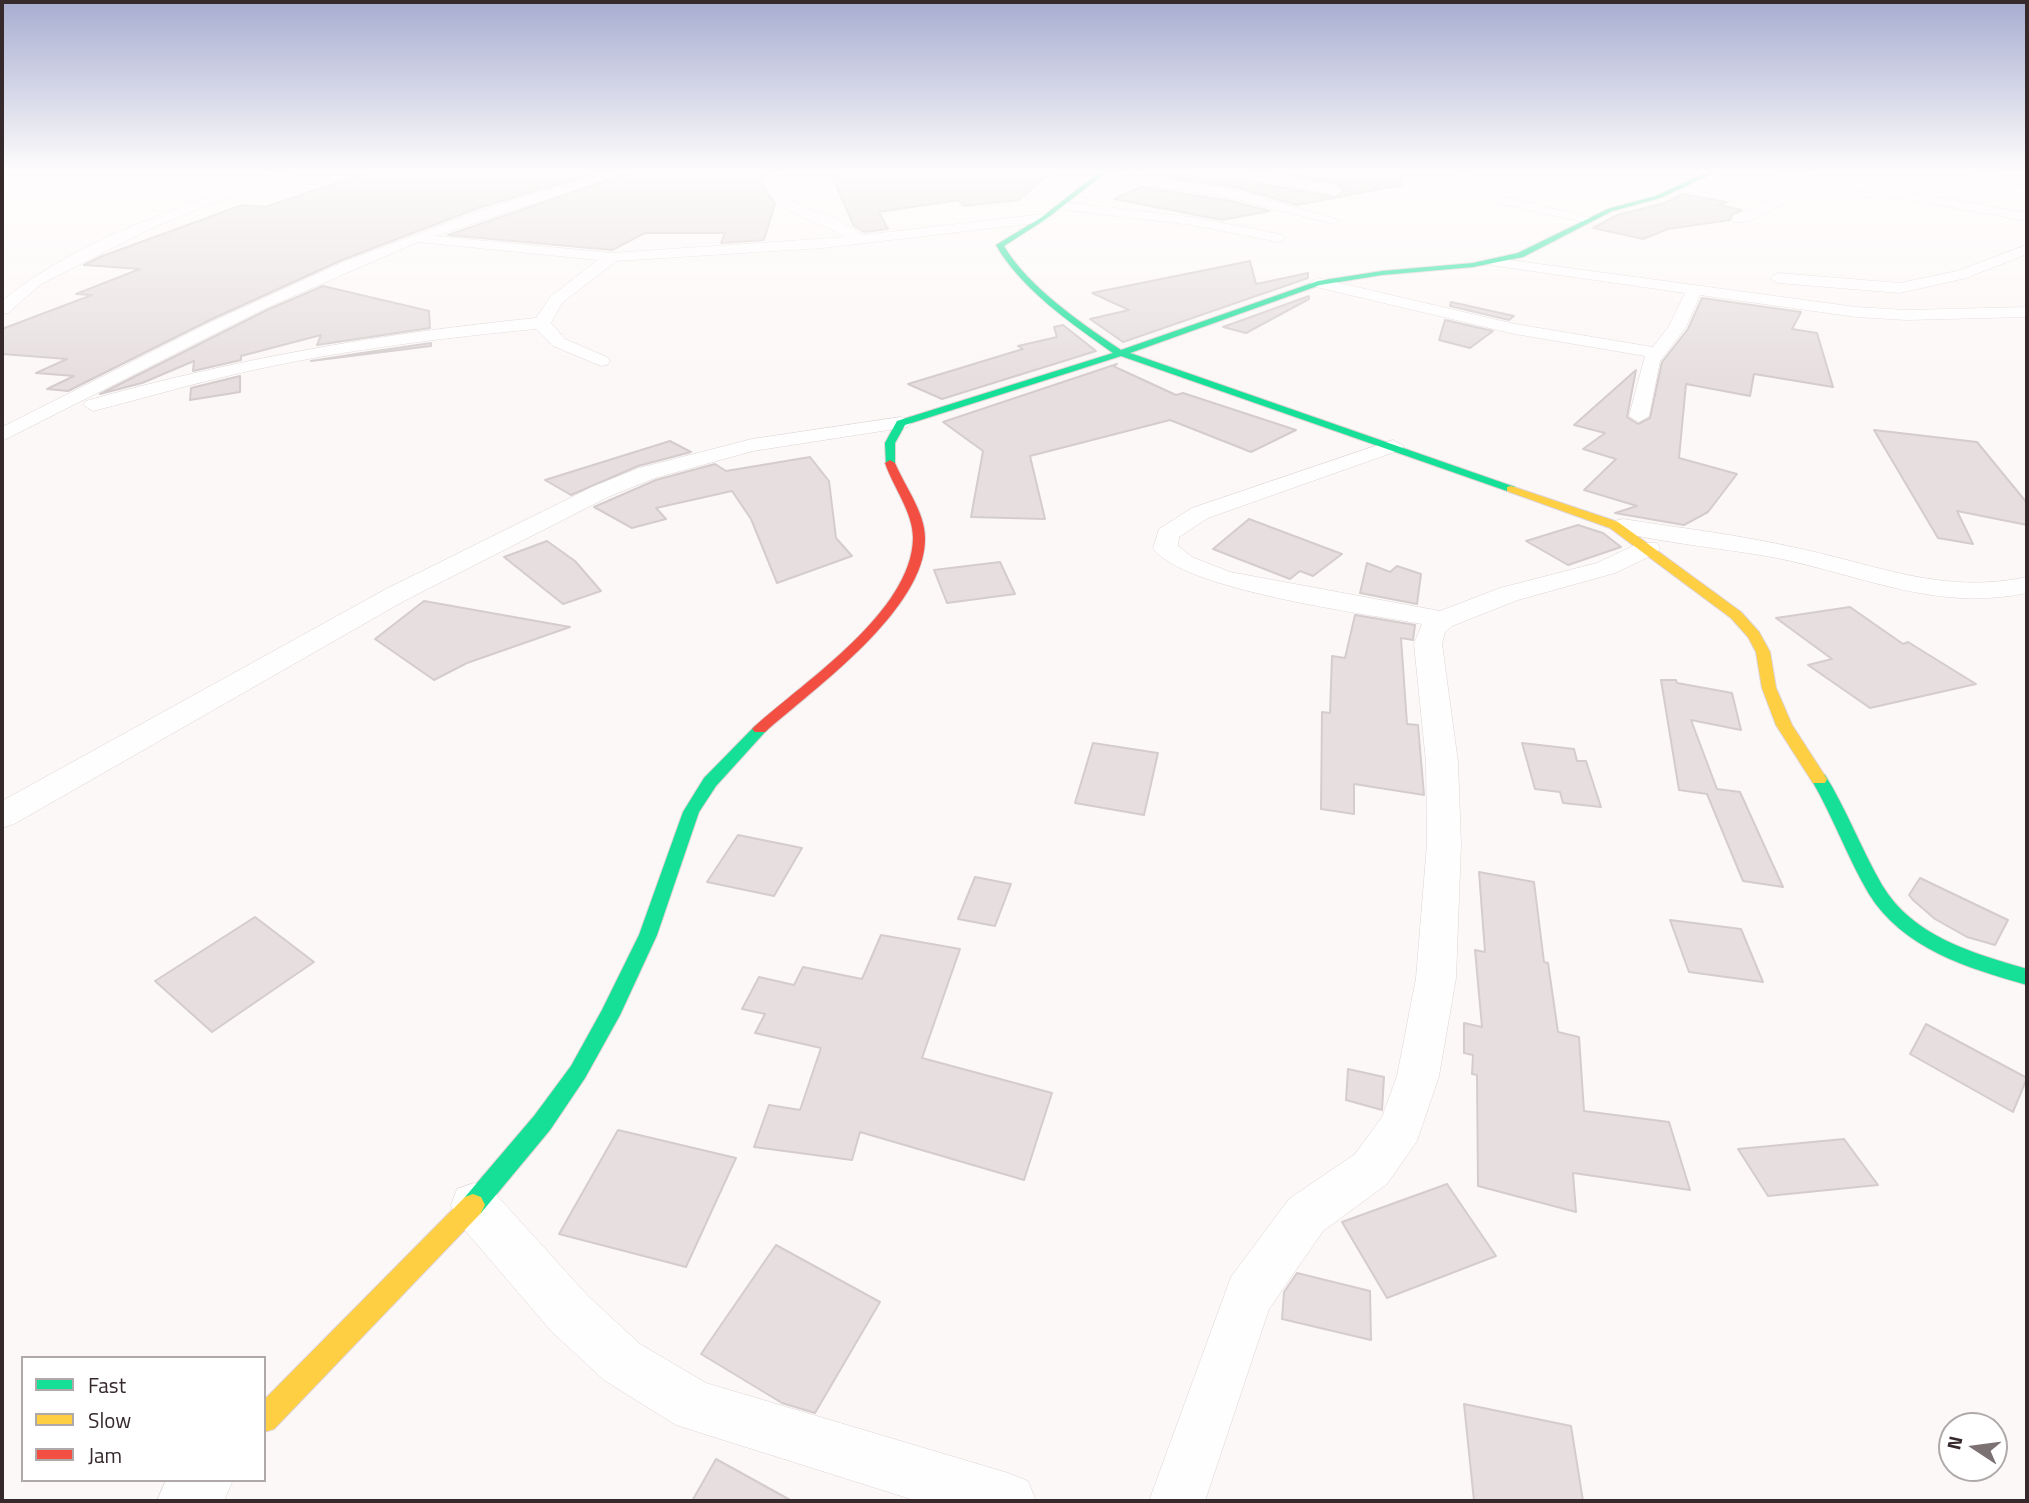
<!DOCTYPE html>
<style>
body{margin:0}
#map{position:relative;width:2029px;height:1503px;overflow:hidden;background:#fdf8f8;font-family:"Titillium Web",sans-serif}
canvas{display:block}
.frame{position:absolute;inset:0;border:4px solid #36292b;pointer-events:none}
.legend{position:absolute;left:21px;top:1356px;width:245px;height:126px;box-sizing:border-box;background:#fff;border:2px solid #afa9aa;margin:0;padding:9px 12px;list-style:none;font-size:21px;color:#36292b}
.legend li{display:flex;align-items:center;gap:14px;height:35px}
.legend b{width:35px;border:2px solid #afa9aa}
.north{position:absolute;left:1938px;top:1412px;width:70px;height:70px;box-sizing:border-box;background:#fff;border:2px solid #afa9aa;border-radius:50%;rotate:283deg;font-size:19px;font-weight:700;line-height:28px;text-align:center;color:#36292b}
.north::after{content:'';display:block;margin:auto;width:24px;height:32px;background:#7c7173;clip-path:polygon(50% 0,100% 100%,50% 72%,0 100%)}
</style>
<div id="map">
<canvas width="2029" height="1503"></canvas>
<div class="frame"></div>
<ul class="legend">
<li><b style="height:9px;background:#16e098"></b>Fast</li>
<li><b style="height:9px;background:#ffcf43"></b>Slow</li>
<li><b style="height:9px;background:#f24e42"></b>Jam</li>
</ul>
<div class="north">N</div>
</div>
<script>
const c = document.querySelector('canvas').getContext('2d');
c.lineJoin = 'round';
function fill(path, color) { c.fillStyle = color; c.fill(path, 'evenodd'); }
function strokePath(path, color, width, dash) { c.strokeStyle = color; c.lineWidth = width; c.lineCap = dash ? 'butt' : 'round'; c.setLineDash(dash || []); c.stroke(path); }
const building = new Path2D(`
 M375,170h232l-126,37 -139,53 -132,60 -142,71 -21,-2 27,-13 -38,-3 31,-14 -65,-5v-25l90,-34 -16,-1 64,-25 -56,-4 16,-8 142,-52 23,2z
 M638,170h120l6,5 -2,10 13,19 -11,36 -43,3 4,-10h-80l-33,17 -164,-15z
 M829,170h226l-37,30 -53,6 -7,-6 -79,12 9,17 -24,3 -10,-6z
 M1205,170h39l1,11 91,16 8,-6 -8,-8 -78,-13h142l1,15 -104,20 -63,-18 -67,-9z
 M1141,187l90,14 39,10 -48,9 -108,-21z
 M1682,194l45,8 -8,3 23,5 -11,5 -1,5 -62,9 -25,10 -50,-11 24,-13 48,-12z
 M1250,261l6,23 52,-11v5l-185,64 -33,-23 39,-9 -37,-17z
 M323,286l106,25 1,17 -113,17 4,-10 -80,21v4l-48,11 1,-10 -52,22 -42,11 167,-84z
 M1309,296v3l-63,34 -23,-6z
 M1702,298l99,14 -9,17 25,4 16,54 -79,-13 -4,22 -64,-12 -7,74 58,16 -29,38 -24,13 -69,-12 22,-7 -53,-16 32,-31 -33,-10 22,-16 -31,-8 62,-55 -9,47 11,7 12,-6 12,-56 26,-33z
 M1451,302l63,14 -5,4 -59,-14z
 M1445,320l48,11 -23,17 -31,-8z
 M1063,325l33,26 -154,48 -34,-15 115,-35 -5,-3 39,-9 -3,-10z
 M431,343v3l-120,15 51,-8z
 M1117,364l-4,2 63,29 7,-2 113,37 -45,22 -81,-32 -140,36 15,63 -74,-2 12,-66 -40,-29z
 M240,376v16l-50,8 1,-12z
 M1874,430l103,12 50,61v22l-70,-14 16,33 -35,-6z
 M670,441l21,11 -53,14 -67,29 -26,-15z
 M810,457l19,24 7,57 16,18 -75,27 -26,-64 -19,-28 -76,17 10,11 -34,9 -38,-21 62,-27 59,-16 11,7z
 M1249,519l93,35 -29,22 -13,-5 -10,8 -77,-30z
 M1578,525l25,8 18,14 -53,18 -42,-24z
 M547,541l28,20 26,30 -38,13 -59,-47z
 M1000,562l15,32 -68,9 -13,-33z
 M1367,563l23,9 7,-6 24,8 -4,30 -57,-11z
 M424,601l146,26 -103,36 -33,17 -59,-41z
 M1850,607l53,37 5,-2 68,42 -106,24 -62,-43 24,-6 -56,-41z
 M1355,615l60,10 -2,15 -12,-2 6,86 11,1 6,70 -70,-11v30l-33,-5 1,-97 8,1 2,-57 13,2z
 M1661,680h15l1,3 55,10 9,37 -50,-10 26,69 23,3 43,95 -40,-6 -36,-87 -28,-4z
 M1093,743l65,10 -14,62 -69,-12z
 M1522,743l52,6 3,12h9l15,46 -38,-4 -3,-11 -25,-3z
 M738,835l64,13 -28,48 -67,-14z
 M1479,872l55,10 10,80 4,1 10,69 21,5 5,74 85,11 21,68 -117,-17 3,39 -98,-26 -1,-111 -5,-1 1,-19 -9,-2v-30l18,4 -7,-77 10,2z
 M975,877l36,7 -16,42 -37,-7z
 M1920,878l88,42 -13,25 -28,-8 -32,-18 -22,-19 -4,-5z
 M255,917l59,45 -102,70 -57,-51z
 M1670,920l71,9 22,53 -74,-10z
 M881,935l79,14 -38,109 130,35 -28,87 -164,-48 -8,28 -98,-13 15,-42 31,5 21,-62 -66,-15 10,-19 -23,-5 17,-32 35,8 9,-18 59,12z
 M1926,1024l101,54 -14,34 -103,-58z
 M1348,1069l36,8 -2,33 -36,-10z
 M618,1130l118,28 -50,109 -127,-33z
 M1844,1139l34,46 -110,11 -30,-47z
 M1447,1184l49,72 -109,42 -45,-76z
 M776,1245l104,57 -65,111 -33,-10 -81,-49z
 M1297,1273l73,18 1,49 -89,-21 2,-27z
 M1464,1404l107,22 12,75h-109z
 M716,1459l76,42h-100z`);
const street = new Path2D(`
 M283,170h17l-144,56 -115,58 -33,29 -6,1v-13c75,-63 189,-97 281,-131z
 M616,170h19l-200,66 177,17 234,-16c-24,-15 -73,-25 -82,-53l3,-10 -7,-4h18l1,21 24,16 32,11 28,17 181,-21 7,4 -7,4 -221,26 -207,13 -54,42 -11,20 14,16 42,18 3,4 -3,4 -6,1 -48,-20 -17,-17c-93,9 -186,20 -278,40 -56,12 -110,28 -165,42l-10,-6 3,-4c148,-42 297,-68 450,-83l14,-21 48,-37 -180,-18 -152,66 -264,133v-14l209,-105 132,-60 139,-52z
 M1461,170h14l-7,8 37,19 91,22 -7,4 -93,-20 -41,-22 -2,-3z
 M1760,170h25l242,43v8l-214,-39c-18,14 -56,44 -80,40v-6l39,-16 29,-20z
 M1959,170h24l44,8v8z
 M1100,171l133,19 107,30 -7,4 -101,-26 -136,-20v-6z
 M1249,171l87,15 6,4 -6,4 -91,-16v-6z
 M1062,202l130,15 87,17 7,4 -7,4 -87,-17 -135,-16v-6z
 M2027,245v9l-61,24 -66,15 -122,-10 -8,-5 8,-5 122,10 57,-12z
 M1495,258l361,49 51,3 120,-3v10l-120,3 -51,-3 -156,-22 -14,32 -26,34 -11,55 -10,6 -10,-6 16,-60 -130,-22 -203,-48 -2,-3 8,-5 197,46 138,23 16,-21 16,-33 -195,-28 -2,-3z
 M901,417l10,6 -3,4 -155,24 -98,27 -47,19 -204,104 -390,223 -12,4v-27l384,-212 206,-102 47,-19 113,-29z
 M1393,440l11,6 -4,4 -192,68 -29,19 -1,9 14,11 38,15 210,39 60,-23 97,-25 42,-20h18l3,5 -3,5 -42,20 -97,27 -66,26 -7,6 -3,12 16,118 3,82 -5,134 -17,98 -22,65 -30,43 -64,47 -54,78 -64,192h-56l82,-224 58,-78 66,-45 27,-37 15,-41 19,-98 11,-134 -1,-82 -12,-118 8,-20c-55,-10 -240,-34 -269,-76l6,-19 33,-21z
 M1623,519c58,9 117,16 174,29 81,17 146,47 230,29v16c-90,19 -163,-17 -250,-35 -53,-10 -109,-14 -162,-27l-4,-5 4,-5z
 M474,1183l17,6 97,107 52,48 66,39 302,90 20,8 8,20h-119l-241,-76 -72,-45 -52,-48 -95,-111 -6,-16 6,-16z
 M166,1480h67l-9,21h-67z`);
const fast = new Path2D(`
 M1102,170h7l-63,49 -42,27c23,40 78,78 117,104l197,-69 64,-10 91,-8 45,-10 90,-44 48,-13 56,-26h8l-60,28 -48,13 -89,46 -50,10 -91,8 -62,10 -190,68 385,134v4h-8l-386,-135 -216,69 -10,18v20l-9,2 -1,-22 12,-22 216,-68c-41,-29 -92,-64 -117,-108l46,-28z
 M760,724l5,2 3,3 -3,3 -49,54 -17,26 -42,123 -37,80 -35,63 -35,52 -69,83 -8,3 -8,-3 -4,-8 4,-8 69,-81 37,-50 31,-56 37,-75 44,-123 21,-34 51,-52z
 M1819,774l6,1c22,35 36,74 57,110 31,52 91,68 145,84v16c-59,-17 -124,-36 -158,-91 -22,-37 -36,-78 -58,-115z`);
const slow = new Path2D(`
 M1511,486l107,36 123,90 18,20 11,20 6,36 16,37 35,54 -2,4h-12l-37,-58 -14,-37 -6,-36 -8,-15 -17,-19 -121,-90 -103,-37v-4z
 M473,1194l8,3 4,8 -4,8 -207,216 -10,3v-32l201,-203z`);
const jam = new Path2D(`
 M890,460l5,3c10,24 30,49 30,75 1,71 -110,150 -160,194h-10l-3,-3 3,-3c50,-45 157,-115 158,-188 0,-26 -20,-51 -28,-75z`);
fill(building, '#e6dedf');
strokePath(building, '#d5cdcd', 2);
strokePath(street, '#ddd3d4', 1);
strokePath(fast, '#ddd3d4', 2);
strokePath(slow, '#ddd3d4', 2);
strokePath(jam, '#ddd3d4', 2);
fill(street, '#fffefe');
fill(fast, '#16e098');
fill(slow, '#ffcf43');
fill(jam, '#f24e42');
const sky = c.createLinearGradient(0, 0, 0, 380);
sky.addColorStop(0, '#a7add0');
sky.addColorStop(0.45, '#fefcfc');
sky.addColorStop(1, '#fefcfc00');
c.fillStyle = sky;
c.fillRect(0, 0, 2029, 380);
</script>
